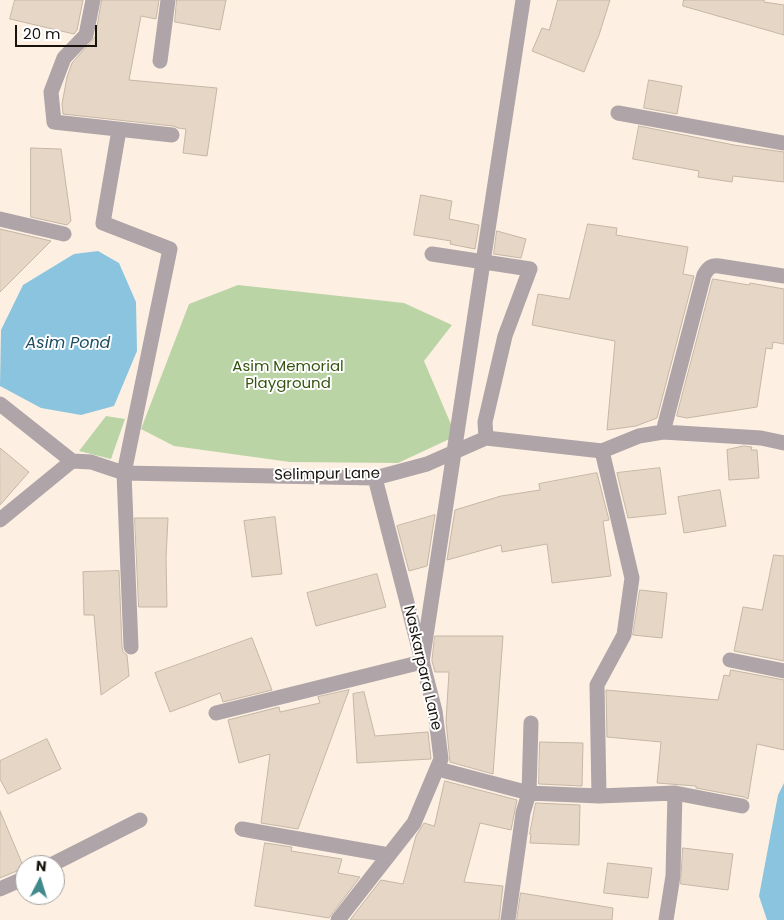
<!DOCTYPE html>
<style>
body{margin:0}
#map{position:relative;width:784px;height:920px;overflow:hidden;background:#fdf0e2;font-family:Poppins,sans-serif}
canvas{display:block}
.north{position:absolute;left:15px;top:855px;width:50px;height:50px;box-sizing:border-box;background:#fff;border:1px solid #a3a19e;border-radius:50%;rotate:5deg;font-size:14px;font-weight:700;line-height:20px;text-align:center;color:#18130d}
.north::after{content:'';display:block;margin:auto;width:18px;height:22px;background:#418a8b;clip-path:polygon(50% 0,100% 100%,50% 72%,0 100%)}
.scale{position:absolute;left:15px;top:25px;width:82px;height:22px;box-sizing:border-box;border:2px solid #18130d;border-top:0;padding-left:6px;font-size:15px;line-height:18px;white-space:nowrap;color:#18130d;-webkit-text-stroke:4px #fff;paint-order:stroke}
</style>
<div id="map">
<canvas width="784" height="920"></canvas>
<div class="north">N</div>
<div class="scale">20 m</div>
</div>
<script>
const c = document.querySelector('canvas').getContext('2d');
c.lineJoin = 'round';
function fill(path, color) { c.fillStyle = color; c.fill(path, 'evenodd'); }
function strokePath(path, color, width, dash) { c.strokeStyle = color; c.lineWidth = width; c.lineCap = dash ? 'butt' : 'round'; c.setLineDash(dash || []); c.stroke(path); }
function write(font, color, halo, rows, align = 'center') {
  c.font = font + ' Poppins,sans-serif'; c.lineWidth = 4; c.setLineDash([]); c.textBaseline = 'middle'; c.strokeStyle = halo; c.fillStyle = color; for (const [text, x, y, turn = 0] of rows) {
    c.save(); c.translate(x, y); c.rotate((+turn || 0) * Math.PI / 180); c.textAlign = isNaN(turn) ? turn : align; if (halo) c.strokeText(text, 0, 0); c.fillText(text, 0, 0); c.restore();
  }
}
const green = new Path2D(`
 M238,285l166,18 48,22 -28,36 32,75 -58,27 -108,-1 -116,-16 -33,-17 48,-125z
 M106,416l19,3 -14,40 -32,-8z`);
const water = new Path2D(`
 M98,251l21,12 17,39 1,49 -23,55 -33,9 -40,-7 -41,-22 1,-56 22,-45 51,-31z
 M784,783v137h-17l-8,-24 19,-101z`);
const building = new Path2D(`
 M15,0h68l-6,30 -3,4 -64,-15z
 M102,0h57l-3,19 -15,-3 -12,64 88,8 -10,68 -24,-3 3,-24 -8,-1 -5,-2 -110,-12 -1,-10 5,-27 5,-14 23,-26z
 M177,0h49l-6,30 -45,-8z
 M558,0h52l-11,35 -15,37 -52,-21 10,-23 7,2z
 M684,0h80v2l20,3v30l-101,-29z
 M649,80l33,6 -5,28 -33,-6z
 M639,126l95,19 50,7v30l-51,-6 -1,6 -34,-5 1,-6 -66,-12z
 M31,148l30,1 10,72 -4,4 -36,-8z
 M421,195l31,6 -3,18 30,6 -4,24 -25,-5 1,-3 -37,-6z
 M588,224l29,4 -1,7 72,12 -5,27 11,2 -37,142 -21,8 -29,4 8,-89 -83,-16 6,-31 31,5z
 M0,229l51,12 -51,51z
 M497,231l29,8 -5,19 -27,-4z
 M713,279l36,6 1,-2 34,6v55l-11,-2 -1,7 -6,-1 -9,59 -70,11 -10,-2z
 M744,446l8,1 -1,3h6l2,28 -30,2 -2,-30z
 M0,448l29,24 -29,33z
 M660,468l6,46 -38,4 -11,-45z
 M597,473l12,47 -6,1 8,55 -59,7 -5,-39 -45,8 -1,-7 -54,15 8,-50 46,-14 39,-6 -1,-6z
 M720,490l6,36 -42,7 -6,-36z
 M435,515l-8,51 -18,5 -12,-45z
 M275,517l7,57 -30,3 -8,-56z
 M135,518h33l-2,40 1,49h-28z
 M774,555l10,1v105l-50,-10 9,-44 19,3z
 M119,571l3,76 1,5 4,3 2,21 -28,19 -7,-80h-10l-1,-43z
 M377,574l9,33 -70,19 -9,-33z
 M640,590l27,3 -5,45 -29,-3z
 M435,636h68l-10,138 -43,-12 -4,-41 3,-49h-14l-3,-11z
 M252,638l20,52 -49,12 -3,-9 -50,19 -15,-39z
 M731,670l53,10v70l-27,-6 -9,55 -4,-2 -48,-9v-2l-39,-3 4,-41 -54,-5 -1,-47 112,10 6,-25 5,1z
 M349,690l-51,139 -37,-6 9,-69 -31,9 -11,-43 51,-13 1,5 40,-9 -2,-6z
 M364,692l11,44 53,-4 3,27 -74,4 -4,-69z
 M47,739l14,30 -53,25 -8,-15v-18z
 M540,742l43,1 -1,43 -43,-2z
 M445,781l72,19 -6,30 -31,-7 -16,59 39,4 -4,34h-149l31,-40 22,4 13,-48 8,-13 10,3z
 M536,803l44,2 -1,40 -49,-2 1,-9h-1z
 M0,811l24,57 -24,10z
 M265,843l27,4 -1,4 51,8 -4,14 22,4 -31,41 -74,-12z
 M683,848l50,6 -5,36 -47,-6z
 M608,863l44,5 -4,30 -44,-5z
 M521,893l92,15 -1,12h-95z`);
const minor = new Path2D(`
 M93,0l-7,35 -22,23 -13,34 3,30 118,13
 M160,61l8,-61
 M618,113l166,30
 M119,130l-16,93 67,26 -46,224 7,174
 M0,219l64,15
 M432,254l98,15 -25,67 -20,86 1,16
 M0,404l72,57 19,1 33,11 251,5 52,-14 59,-26 116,13 37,-15 24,-4 98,6 23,5
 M663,432l41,-157c4,-7 7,-10 15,-9l65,10
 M0,520l72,-59
 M730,660l54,11
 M216,713l206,-51 101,-662
 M438,769l91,24 70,3 76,-3 67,13
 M599,796l-2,-111 27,-50 8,-57 -30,-127
 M242,829l147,26
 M51,865l89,-45
 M0,889l25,-11
 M338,920l76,-97 27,-64 -6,-48 -60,-233
 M508,920l15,-107 6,-20 2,-70
 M666,920l7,-44 2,-83`);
const parkNames = [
 ["Asim Memorial",288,367],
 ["Playground",288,384]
];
const streetNames = [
 ["Selimpur Lane",327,475,-1],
 ["Naskarpara Lane",422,668,77]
];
const waterNames = [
 ["Asim Pond",68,344]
];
fill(green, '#bbd4a6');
fill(water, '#8ac4de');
fill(building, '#e6d6c5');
strokePath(building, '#c5b6a5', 1);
strokePath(minor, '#afa4a7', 15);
write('15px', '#355410', '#fff', parkNames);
write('15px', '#18130d', '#fff', streetNames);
write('italic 16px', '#1c4c5f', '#fff', waterNames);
</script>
